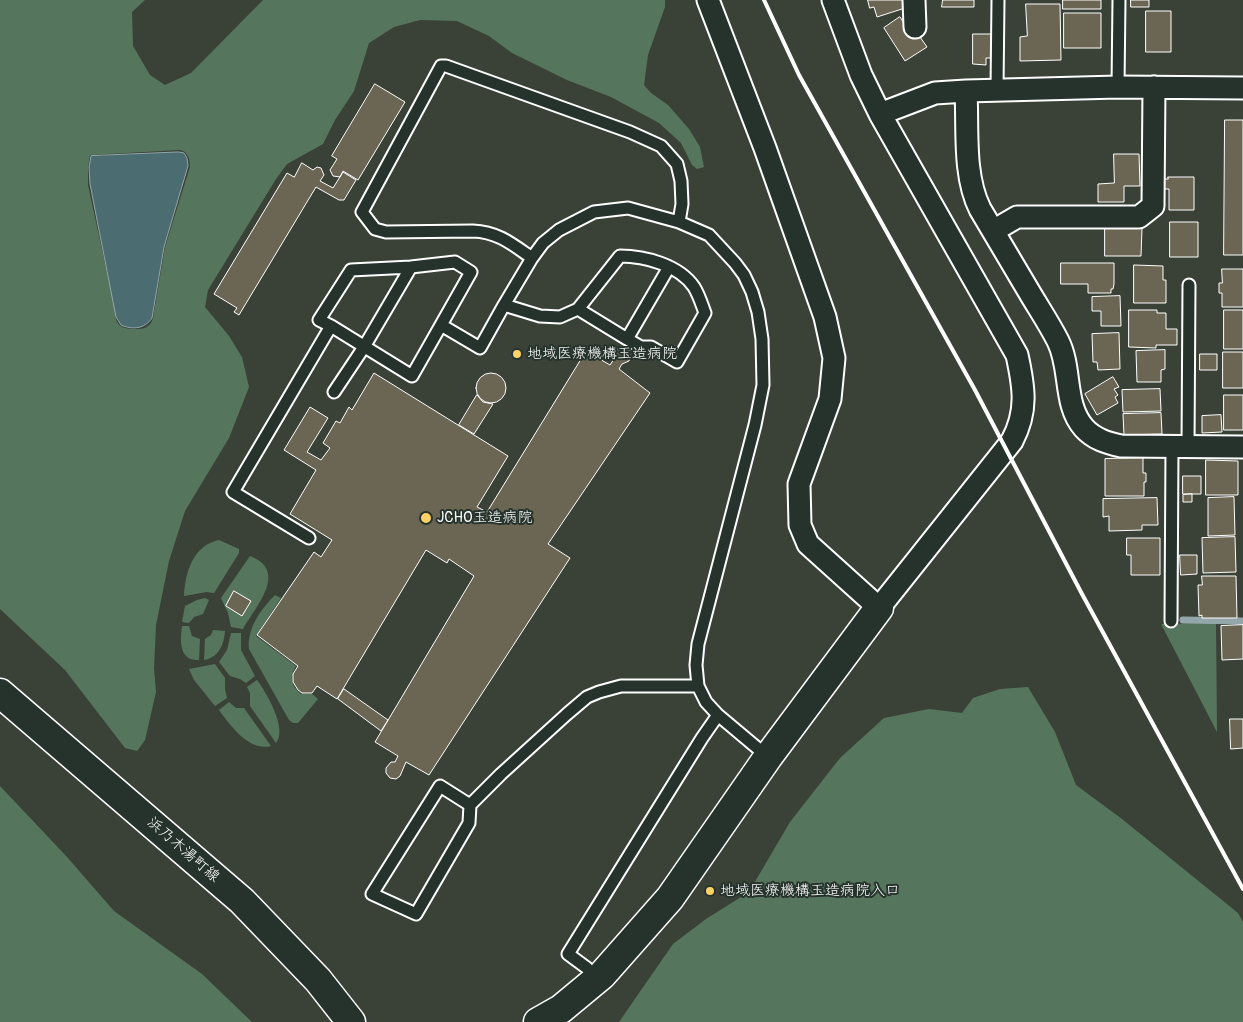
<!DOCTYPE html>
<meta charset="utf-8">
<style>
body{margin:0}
canvas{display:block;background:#3a4238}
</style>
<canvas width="1243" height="1022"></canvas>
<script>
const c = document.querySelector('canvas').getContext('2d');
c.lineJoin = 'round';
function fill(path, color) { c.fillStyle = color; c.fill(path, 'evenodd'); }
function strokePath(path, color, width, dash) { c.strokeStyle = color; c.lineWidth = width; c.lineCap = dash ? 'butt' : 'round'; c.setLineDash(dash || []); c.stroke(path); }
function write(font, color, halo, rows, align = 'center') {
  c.font = font + ' Pangolin,"Klee One",sans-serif'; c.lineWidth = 4; c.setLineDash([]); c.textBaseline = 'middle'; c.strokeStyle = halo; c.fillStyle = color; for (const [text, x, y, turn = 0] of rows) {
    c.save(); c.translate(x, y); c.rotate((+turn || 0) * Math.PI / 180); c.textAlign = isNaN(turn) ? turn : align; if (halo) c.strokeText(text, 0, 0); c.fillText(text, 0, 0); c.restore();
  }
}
const green = new Path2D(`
 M0,0h145l-13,12 1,34 17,29 15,10 26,-12 72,-73h402v7l-17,48 -4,30 7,8 17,12 21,24 11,18 4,20 -7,2 -5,-4 -11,-22 -22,-20 -48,-26 -44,-17 -55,-27 -23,-17 -32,-15 -37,-1 -26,7 -25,16 -15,48 -19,29 -12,24 -36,20 -11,15 -68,111 -3,17 24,29 13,21 7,30 -20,51 -44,73 -16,50 -13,64 -2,43 2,24 -11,48 -8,11 -12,-3 -60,-78 -65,-61zM180,150l5,2 4,6 1,9 -25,80 -12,71c-1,3 -2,6 -4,7 -3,3 -7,4 -11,4 -16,0 -23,-2 -23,-19l-27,-125v-18l2,-12z
 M219,540l20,9v4l-25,40 -7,-1 -23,4c1,-23 9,-51 35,-56z
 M250,556c39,15 6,50 -7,73l-12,-2 -3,-14 -7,-15z
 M275,595l6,3 -25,38 40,30c-7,11 -5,20 5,28h11l6,5 -20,24h-5l-4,-3 -40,-71c-2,-21 12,-40 26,-54z
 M205,598l4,2 -6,14 -9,3 -5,6 -7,-1 3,-16 12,-6z
 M1216,623l1,109 -56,-108z
 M182,626h7l3,10 8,3 -1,21c-20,1 -19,-19 -17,-34z
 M213,630l12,1c-1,14 -7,27 -21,29l1,-21 6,-4z
 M231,633h10v17l14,26 -9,7 -6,-4 -10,-3 -11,-14 8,-12z
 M215,664l10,14v11l2,9 -12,8 -21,-26 -5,-11z
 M257,680c9,12 31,49 19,63l-26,-37v-13l-3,-6z
 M1028,687l27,45 21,53 46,34 116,94 5,9v100h-624l54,-78 33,-25 43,-27 41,-70 50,-64 44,-40 45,-9 33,4 11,-15 27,-9z
 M229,702l7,6h8l27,38c-22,6 -41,-21 -52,-36z
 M0,786l67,71 47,54 88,63 50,48h-252z`);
const water = new Path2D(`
 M179,152l5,1 3,5 1,8 -24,81 -12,71c-7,11 -20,12 -31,7l-5,-8 -26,-133 -1,-17 2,-11z`);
const stream = new Path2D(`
 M1183,620l60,1`);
const building = new Path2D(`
 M868,0h38l2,7 -31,10 -3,-10 -4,1z
 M943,0h31v7h-32z
 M1063,0h38v9h-38z
 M1131,0h18v7h-18z
 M1026,4h34l1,56 -41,1v-24l7,-1z
 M1146,11h25v41h-25z
 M1064,13h37v35h-37z
 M900,17l13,20 5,-3 9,13 -22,14 -21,-33z
 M973,34h18v24h-5v7l-13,-1z
 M375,84l30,18 -47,78 -15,-9 -3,6 -7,-1 -3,-6 7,-11 -5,-3z
 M1225,120h18v135h-19z
 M1114,154h25l1,32h-16v16h-26v-18l16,-1z
 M302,163l11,7 4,-3 4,1 3,7 -4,6 13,7 10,-16 13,8 -12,20h-5l-23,-13 -77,128 -5,-3 3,-4 -23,-14 73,-121 7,4z
 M1168,177h26v33h-25v-21h-5v-10h4z
 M1170,222h28v35h-28z
 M1105,228h37l-1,28h-36z
 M1061,263h53v21l-1,5h-2v4h-23v-9h-27z
 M1134,265l29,1v14h3v23h-32z
 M1222,269h21v38h-21v-14h-3v-10h3z
 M1120,296l1,30h-20v-15h-9v-14z
 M1129,310h28v3h9v16h11v16h-21v3l-27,-1z
 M1224,310h19v39h-19z
 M1119,333l1,36 -22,1 -1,-8h-4l-1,-28z
 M621,347l8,3 1,7 -1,4 -7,3 -3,5 31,24 -102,151 22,14 -141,217 -23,-13 -6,14 -4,3 -6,-1 -4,-5v-5l5,-6h4l3,-6 -23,-14 99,-166 -25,-17 -2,4 -21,-13 -89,149 -20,-13 -5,7h-10l-4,-3 -5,-8v-8l5,-8 -41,-31 57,-83 7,5 11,-17 -42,-26 26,-44 -32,-20 26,-43 18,11 -21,34 14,8 9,-12 -7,-5 13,-22 4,2 9,-16 3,3 22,-37 134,83 -31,51 10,5 99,-161 24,14 4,-6v-7z
 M1165,350v19l-4,1v12h-24l-1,-31z
 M1223,352h20v36h-20z
 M1200,354h17v16h-17z
 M476 388a15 15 0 1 1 30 0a15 15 0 1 1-30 0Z
 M1113,377l6,10 -5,2 4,6 -3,2 3,6 -21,12 -12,-21z
 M1160,389l1,22 -38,1 -1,-22z
 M477,395l6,7 10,2 -19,30 -15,-9z
 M1224,395h19v35h-19z
 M1161,413l1,21 -38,1 -1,-21z
 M1221,415l1,17 -20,1v-17z
 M1143,458v15h3v9h-2v14h-39v-37z
 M1206,460l32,1v34h-32z
 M1183,476h18v18h-18z
 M1192,494v8h-9v-7z
 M1234,497l1,38 -27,1v-38z
 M1157,498l1,27h-16v5l-33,1v-15l-6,1v-18z
 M1235,537l1,35 -33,1 -1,-35z
 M1127,538h33v37h-29v-20h-4z
 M1180,555h17v19l-16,1z
 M1202,576h34l1,42h-35v-3l-3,1 -1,-31h4z
 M234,591l17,10 -9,15 -16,-10z
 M1243,625v34l-21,1 -1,-34z
 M344,689l44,31 -7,11 -43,-32z
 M1230,719h13v29l-12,1z`);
const service = new Path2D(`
 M1118,87l1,-87
 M997,89l1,-89
 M504,305l28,-47c-20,-14 -34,-26 -59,-27l-87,1 -11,-3 -13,-17 79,-146h5l184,66 31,14 16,18 4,17 1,23 -3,18
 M578,309l49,30 42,-72
 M331,326l-12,-6 32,-50 60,-3
 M334,392l30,-45 47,-80 44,-5 16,10 -30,53 39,23 24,-43 36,11 20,1 18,-8 42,-53c25,0 59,9 74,31 5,8 8,18 11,26l-28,49 -26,-15h-10l-14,-8
 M1188,447l1,-162
 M309,538l-76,-46 98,-166 81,50 29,-51
 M1171,621l1,-173
 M718,715l50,42
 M470,805l-1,18 -53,91 -44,-20 68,-108 30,19 31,-31 66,-60 20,-17 12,-5 22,-6h77l-2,-21 2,-21 57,-219 8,-40 -1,-46 -4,-27 -6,-20 -8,-17 -9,-12 -26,-28 -30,-13 -51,-14 -34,4 -35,18 -16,13 -11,15
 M596,980l-9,-12 -19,-14 134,-216 16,-23 -12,-13 -8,-16`);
const minor = new Path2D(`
 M708,0l57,148 60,169 9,41 -4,41 -31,85 1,41 8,19 71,64 133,-167c16,-30 12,-54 5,-86l-137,-241 -19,-39 -28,-75
 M914,0l1,27
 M966,91c2,38 -3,84 14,118 17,29 34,57 51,86 9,15 19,30 27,46 14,28 5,63 26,87 10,11 23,15 37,18l122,1
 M880,114l55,-21 31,-2 152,-4 125,1
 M993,231l24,-14h122l14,-11 1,-119`);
const tertiary = new Path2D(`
 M538,1022l23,-13 41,-34 68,-77 98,-141 111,-149`);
const secondary = new Path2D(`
 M0,693l242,208 76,79 33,42`);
const rail = new Path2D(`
 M764,0l35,75 176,315 107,204 161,295`);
const markers = [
 [517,354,5,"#ffd166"],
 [426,518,6,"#ffd166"],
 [710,891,5,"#ffd166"]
];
const poiNames = [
 ["地域医療機構玉造病院",527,354],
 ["JCHO玉造病院",437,518],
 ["地域医療機構玉造病院入口",720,891]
];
const streetNames = [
 ["浜乃木湯町線",183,850,41]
];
fill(green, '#56755d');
fill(water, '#4b6d72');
strokePath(water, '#93a7aa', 1);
strokePath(stream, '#93a7aa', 7);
fill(building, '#6a6653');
strokePath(building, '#fff', 1);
strokePath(service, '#fff', 15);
strokePath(minor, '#fff', 25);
strokePath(tertiary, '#fff', 31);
strokePath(secondary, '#fff', 31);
strokePath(service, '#26332d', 11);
strokePath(minor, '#26332d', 21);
strokePath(tertiary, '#26332d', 28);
strokePath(secondary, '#26332d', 28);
strokePath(rail, '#fff', 4);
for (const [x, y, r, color] of markers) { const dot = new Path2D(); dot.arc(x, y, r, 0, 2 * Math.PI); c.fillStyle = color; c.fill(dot); strokePath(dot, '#26332d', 2); }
write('15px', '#fff', '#26332d', poiNames, 'left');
write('15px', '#fff', '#26332d', streetNames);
</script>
